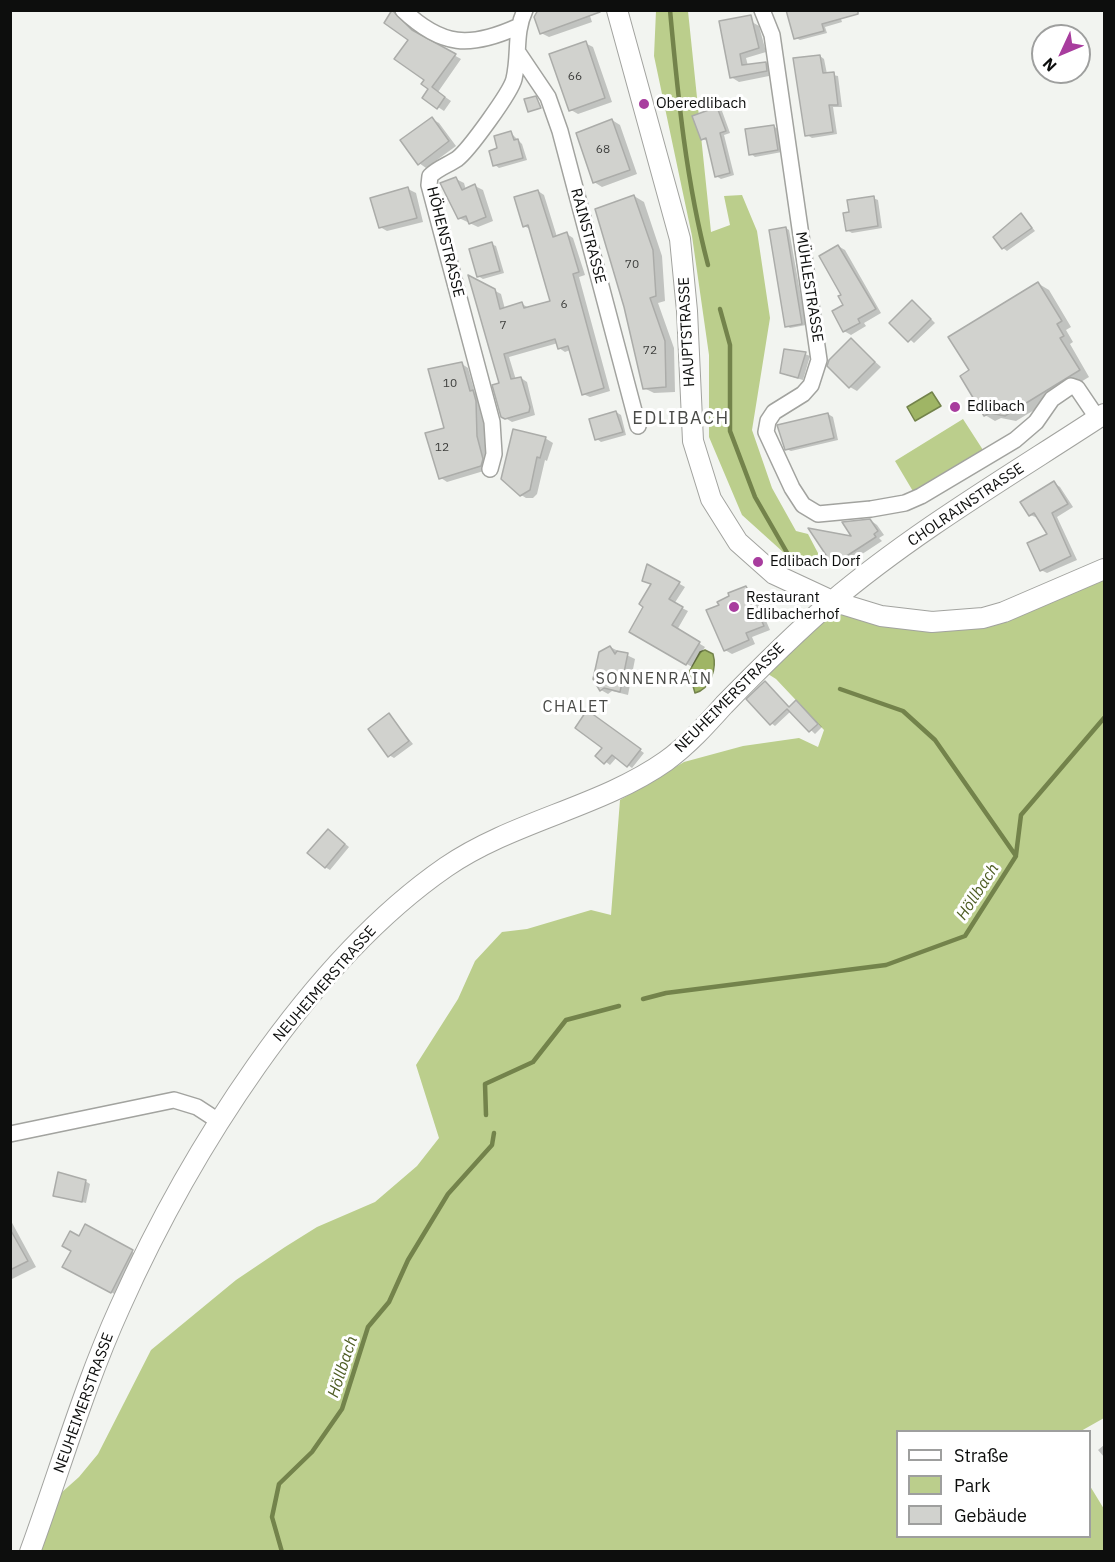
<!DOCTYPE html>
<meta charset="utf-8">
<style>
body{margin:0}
#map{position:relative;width:1115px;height:1562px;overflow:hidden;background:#f2f4f0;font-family:"IBM Plex Sans",sans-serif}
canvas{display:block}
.frame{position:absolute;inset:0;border:12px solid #0d0e0d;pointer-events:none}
.legend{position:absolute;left:896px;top:1430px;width:195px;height:108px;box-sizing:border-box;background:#fff;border:2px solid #9e9f9e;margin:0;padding:8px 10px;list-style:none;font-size:18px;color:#0d0e0d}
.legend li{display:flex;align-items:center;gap:12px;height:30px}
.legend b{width:30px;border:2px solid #9e9f9e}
.north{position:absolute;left:1031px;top:24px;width:60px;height:60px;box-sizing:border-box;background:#fff;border:2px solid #9e9f9e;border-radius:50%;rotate:226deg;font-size:16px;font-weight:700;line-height:24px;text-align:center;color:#0d0e0d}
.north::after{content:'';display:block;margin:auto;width:21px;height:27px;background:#a83d9e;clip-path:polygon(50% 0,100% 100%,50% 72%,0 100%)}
</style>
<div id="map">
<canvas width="1115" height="1562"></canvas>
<div class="frame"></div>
<ul class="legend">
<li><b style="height:8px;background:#fff"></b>Straße</li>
<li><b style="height:16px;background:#bbce8c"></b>Park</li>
<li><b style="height:16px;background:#d1d2ce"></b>Gebäude</li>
</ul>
<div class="north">N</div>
</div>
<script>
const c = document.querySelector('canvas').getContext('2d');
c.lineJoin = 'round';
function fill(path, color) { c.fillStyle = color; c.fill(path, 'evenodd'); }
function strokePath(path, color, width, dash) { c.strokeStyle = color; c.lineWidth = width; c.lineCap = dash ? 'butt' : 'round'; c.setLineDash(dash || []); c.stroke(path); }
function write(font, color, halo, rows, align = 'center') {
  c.font = font + ' "IBM Plex Sans",sans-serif'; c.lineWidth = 6; c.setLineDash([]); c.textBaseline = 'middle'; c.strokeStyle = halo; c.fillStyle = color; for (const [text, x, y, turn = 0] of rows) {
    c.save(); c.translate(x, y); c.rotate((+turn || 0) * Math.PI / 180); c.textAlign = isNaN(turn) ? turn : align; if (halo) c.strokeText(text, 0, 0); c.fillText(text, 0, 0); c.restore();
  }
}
const green = new Path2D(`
 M656,11h32l23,221 19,-7 -6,-29 18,-1 15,36 13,87 -18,112 20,58 24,43 12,3 11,21 -8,8 -18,-2 -51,-46 -33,-78v-82l-17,-119 -38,-180z
 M963,419l20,31 -69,43 -19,-32z
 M1104,569v849l-23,13 -183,1v104h192v-50l14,23v42l-1064,1 21,-59 18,-16 19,-23 53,-104 85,-70 49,-33 32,-20 58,-25 42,-36 22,-28 -23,-73 42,-66 17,-38 27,-29 25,-3 64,-19 20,5 9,-115 64,-38 59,-16 56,-8 19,9 6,-17 -48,-51 -16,-10 72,-68 129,19z`);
const water = new Path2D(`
 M932,392l9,14 -26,15 -8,-14z
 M705,650l8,4c4,14 -2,35 -18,39l-6,-21 11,-20z`);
const shadow = new Path2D(`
 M588,10l4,12 -43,15 -8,-4z
 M838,10l4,12 -17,5 2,6 -27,7 -4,-2z
 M393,11l24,24 44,24 -23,33 13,9 -7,10 -6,-4 -28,-68 -24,-16z
 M752,22l7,4 7,26 -20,6 2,8 18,-3 7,5 1,7 -35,7 -8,-5z
 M585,43l8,4 19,55 -34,12 -7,-4z
 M820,56l4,3 3,15 11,2 4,31h-9l4,27 -25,4 -5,-3z
 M717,109l5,2 8,22 -6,2 10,40 -13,4 -5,-3 -8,-35 -6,-2z
 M432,119l7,4 17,23 -30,22 -7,-5z
 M612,120l8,5 17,49 -35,13 -8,-5z
 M773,126l5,3 4,23 -27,5 -4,-3z
 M511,133l11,11 5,16 -28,8 -4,-3 4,-16z
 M456,179l8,4 2,7 9,-4 8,4 10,31 -15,6 -19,-9z
 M408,189l8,4 7,29 -36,9 -7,-4z
 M538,191l6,4 13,42 10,-3 6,4 12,37 -6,2 31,114 -20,6 -7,-3 -13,-44 -5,2 -6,-4 -1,-5 -49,14 7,23 5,-2 6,4 8,33 -23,7 -10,-6 -1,-32 -30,-106 30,16 4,15 17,-5 7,4 23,-6 -22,-73 -6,-3z
 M634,196l10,6 18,54 3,45 -7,2 16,45 1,44 -21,1 -10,-5z
 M873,198l5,2 4,28 -30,5 -5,-3 4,-17z
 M1021,214l14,17 -28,20 -4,-3z
 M786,228l3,2 17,95 -16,3 -3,-2z
 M491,244l5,2 8,27 -21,6 -5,-3z
 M838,246l7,4 36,63 -17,10 2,3 -15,9 -7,-4 1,-25z
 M1039,284l10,6 22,37 -5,3 7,12 -3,2 19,33 -73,44 -15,-3 -6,3 -10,-6 -14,-44z
 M917,305l18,18 -21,20 -23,-20z
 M851,340l30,27 -24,24 -7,-4z
 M805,354l5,2 -7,24 -17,-5z
 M462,364l6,4 7,25 5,3 9,68 -2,6 -40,12 -6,-4 4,-49z
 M616,412l5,3 5,20 -25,7 -4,-3z
 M828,414l5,3 5,23 -47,11 -5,-2z
 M545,438l8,5 -6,18 -2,-1 -8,34 -4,4h-7l-8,-5z
 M1054,483l6,4 13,20 -16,10 20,43 -30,13 -6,-3 8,-35 -11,-17 -8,-3z
 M870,520l7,5 7,10 -5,3 3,3 -32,21 -4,-3 -8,5 -7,-4z
 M648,566l37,21 -11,17 14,7 -11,19 28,17 -13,20 -61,-36 15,-25 6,-22z
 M746,587l7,4 17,39 -18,7 3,7 -23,10 -7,-4 -5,-44z
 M610,647l25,12 -7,36 -16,-4 -4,3 -7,-4z
 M765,682l25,26 6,-6 5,3 21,22 -7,7 -24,-23 -16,15 -4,-3z
 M389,715l24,29 -19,14 -5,-3z
 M591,715l53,38 -12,15 -15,-11 -7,8 -12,-9 6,-9z
 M332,833l17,14 -19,23 -5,-3z
 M85,1181l5,3 -4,19 -31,-8z
 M10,1219l26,48 -26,13z
 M85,1227l55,29 -22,40 -54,-30z
 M1104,1445v12l-6,-7z`);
const stream = new Path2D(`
 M670,10c8,87 16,171 38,255
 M720,309l10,36v86l25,66 38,66
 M1016,855l5,-40 83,-97
 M643,999l23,-6 220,-28 79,-29 51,-80 -81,-116 -32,-29 -63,-22
 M486,1115l-1,-31 48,-22 33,-42 53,-14
 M282,1552l-10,-35 7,-33 33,-32 30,-43 26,-82 21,-25 19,-42 40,-66 44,-49 2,-12`);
const building = new Path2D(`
 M392,10l20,20 44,24 -24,33 13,10 -8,12 -15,-11 6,-9 -7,-5 3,-4 -30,-21 14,-19 -24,-17z
 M538,10h62v2l-60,22 -6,-17z
 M786,10h72v4l-36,10 2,7 -30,8z
 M751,15l8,33 -19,6 2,11 24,-3 1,9 -37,7 -11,-57z
 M586,41l19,57 -36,13 -20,-57z
 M820,55l3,18 11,-1 4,33h-9l4,27 -28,4 -12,-78z
 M536,96l5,12 -13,4 -4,-13z
 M717,107l9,24 -6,2 10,40 -15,4 -9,-39 -5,2 -9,-24z
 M432,117l17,24 -31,24 -18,-25z
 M612,119l18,51 -37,13 -17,-50z
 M774,125l4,25 -29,5 -4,-26z
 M511,131l3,9 4,-1 5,19 -30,8 -4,-15 8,-3 -3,-12z
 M456,177l6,13 13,-6 11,33 -17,7 -3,-8 -8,3 -18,-36z
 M408,187l9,31 -38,10 -9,-30z
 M538,190l15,47 14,-5 12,40 -6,2 31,114 -22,7 -14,-49 -10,3 -3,-10 -51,15 7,25 10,-2 9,30 -1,5 -24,7 -4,-2 -9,-32 7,-2 -31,-108 27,14 5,20 22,-7 2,6 26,-7 -22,-76 -5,2 -9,-30z
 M634,195l19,55 3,46 -6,2 15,43 1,46 -23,2 -19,-82 -29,-98z
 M874,196l4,30 -32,5 -3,-18 6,-1 -2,-12z
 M1021,213l11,15 -30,21 -9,-12z
 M786,227l16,97 -17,3 -16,-97z
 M492,242l8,29 -23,6 -8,-28z
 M838,245l38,64 -18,10 2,4 -17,9 -11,-21 11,-6 -5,-9 3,-1 -22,-39z
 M1038,282l24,39 -5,3 7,12 -4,2 20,32 -75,46 -15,-3 -6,3 -24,-40 9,-6 -21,-33z
 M912,300l19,19 -23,23 -19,-19z
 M851,338l24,24 -26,26 -22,-22 2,-6z
 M784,349l22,3 -8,26 -18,-5z
 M462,362l8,29 3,-1 3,11 1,35 6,23 -2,7 -42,13 -14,-46 19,-5 -16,-59z
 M616,411l7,21 -28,8 -6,-21z
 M828,413l6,25 -49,12 -8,-25z
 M513,429l33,8 -6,21 -3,-1 -7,33 -10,6 -19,-17z
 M1054,481l14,23 -16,9 19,43 -31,15 -13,-28 20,-9 -13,-21 -5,3 -9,-14z
 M870,519l8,12 -4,3 2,3 -34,22 -2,-4 -10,6 -22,-33 43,8 -9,-14z
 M647,564l33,18 -11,17 14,8 -11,18 28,17 -14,23 -57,-33 14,-25 -4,-3 12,-20 -9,-3z
 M746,586l18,40 -18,7 3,7 -25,11 -18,-41 13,-5 -2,-3 12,-6 -1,-3z
 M610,646l5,8 2,-3 11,2 -8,39 -16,-4 -4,3 -7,-12 6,-27z
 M765,681l24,26 7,-7 22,24 -9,8 -22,-23 -17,16 -24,-26z
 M587,710l54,39 -14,18 -15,-12 -8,9 -9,-8 7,-8 -27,-20z
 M389,713l20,28 -21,16 -20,-28z
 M328,829l17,15 -20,24 -18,-15z
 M58,1172l28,8 -4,22 -29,-6z
 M85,1224l48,26 -22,43 -49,-26 9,-16 -9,-5 8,-15 9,5z
 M10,1229l18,32 -18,9z`);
const minor = new Path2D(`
 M403,10c39,37 67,38 114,17
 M762,10l10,25 47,325 -8,25 -8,9 -29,18 -6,9 -2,11 26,56 11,17 15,9 53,-5 34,-6 16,-7 94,-56 21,-18 16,-23 19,-13 6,2 21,31
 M519,54l29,43 12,34 78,295
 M490,469l4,-15 -2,-32 -63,-237 1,-9c8,-8 18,-11 27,-17 12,-9 54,-67 57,-80 6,-26 0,-45 11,-69
 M10,1134l164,-34 23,7 23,15`);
const tertiary = new Path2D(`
 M617,10l63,229 7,72 6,130 18,58 27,43 36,32 58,27 49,15 51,6 51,-4 21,-6 100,-43
 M30,1552c30,-82 54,-166 90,-245 68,-152 187,-344 326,-440 67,-46 155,-60 220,-106 22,-16 40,-36 58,-56 34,-35 69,-70 106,-102 85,-72 181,-128 274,-189`);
const markers = [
 [644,104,6,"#a83d9e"],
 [955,407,6,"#a83d9e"],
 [758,562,6,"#a83d9e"],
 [734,607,6,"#a83d9e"]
];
const numberNames = [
 ["66",575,77],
 ["68",603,150],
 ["70",632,265],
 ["6",564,305],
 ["7",503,326],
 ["72",650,351],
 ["10",450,384],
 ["12",442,448]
];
const poiNames = [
 ["Oberedlibach",656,104],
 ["Edlibach",967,407],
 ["Edlibach Dorf",770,562],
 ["Restaurant",746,598],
 ["Edlibacherhof",746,615]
];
const streetNames = [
 ["RAINSTRASSE",588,236,75],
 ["HÖHENSTRASSE",445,242,76],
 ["MÜHLESTRASSE",809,287,81],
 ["HAUPTSTRASSE",687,332,-93],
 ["CHOLRAINSTRASSE",966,505,-34],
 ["NEUHEIMERSTRASSE",730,698,-45],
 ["NEUHEIMERSTRASSE",325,984,-49],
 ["NEUHEIMERSTRASSE",84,1403,-70]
];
const neighbourhoodNames = [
 ["SONNENRAIN",654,679],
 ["CHALET",576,707]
];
const waterNames = [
 ["Höllbach",978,892,-57],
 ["Höllbach",343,1367,-72]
];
const quarterNames = [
 ["EDLIBACH",681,419]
];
fill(green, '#bbce8c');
fill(water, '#9fb565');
strokePath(water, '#73834b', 1.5);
fill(shadow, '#0003');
strokePath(stream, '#73834b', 4.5);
fill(building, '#d1d2ce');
strokePath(building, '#abaca9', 1.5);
strokePath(minor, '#a2a39f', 18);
strokePath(tertiary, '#a2a39f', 22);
strokePath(minor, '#fff', 15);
strokePath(tertiary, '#fff', 20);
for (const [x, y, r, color] of markers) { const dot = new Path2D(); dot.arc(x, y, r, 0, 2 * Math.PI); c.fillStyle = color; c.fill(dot); strokePath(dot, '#fff', 2); }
write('12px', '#3e3f3d', null, numberNames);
write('15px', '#0d0e0d', '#fff', poiNames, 'left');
write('15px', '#0d0e0d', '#fff', streetNames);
c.letterSpacing = '1.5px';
write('16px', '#4a4b48', '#fff', neighbourhoodNames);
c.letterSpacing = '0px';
write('italic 16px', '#4e5d23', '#fff', waterNames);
c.letterSpacing = '1.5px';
write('18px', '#4a4b48', '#fff', quarterNames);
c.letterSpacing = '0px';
</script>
